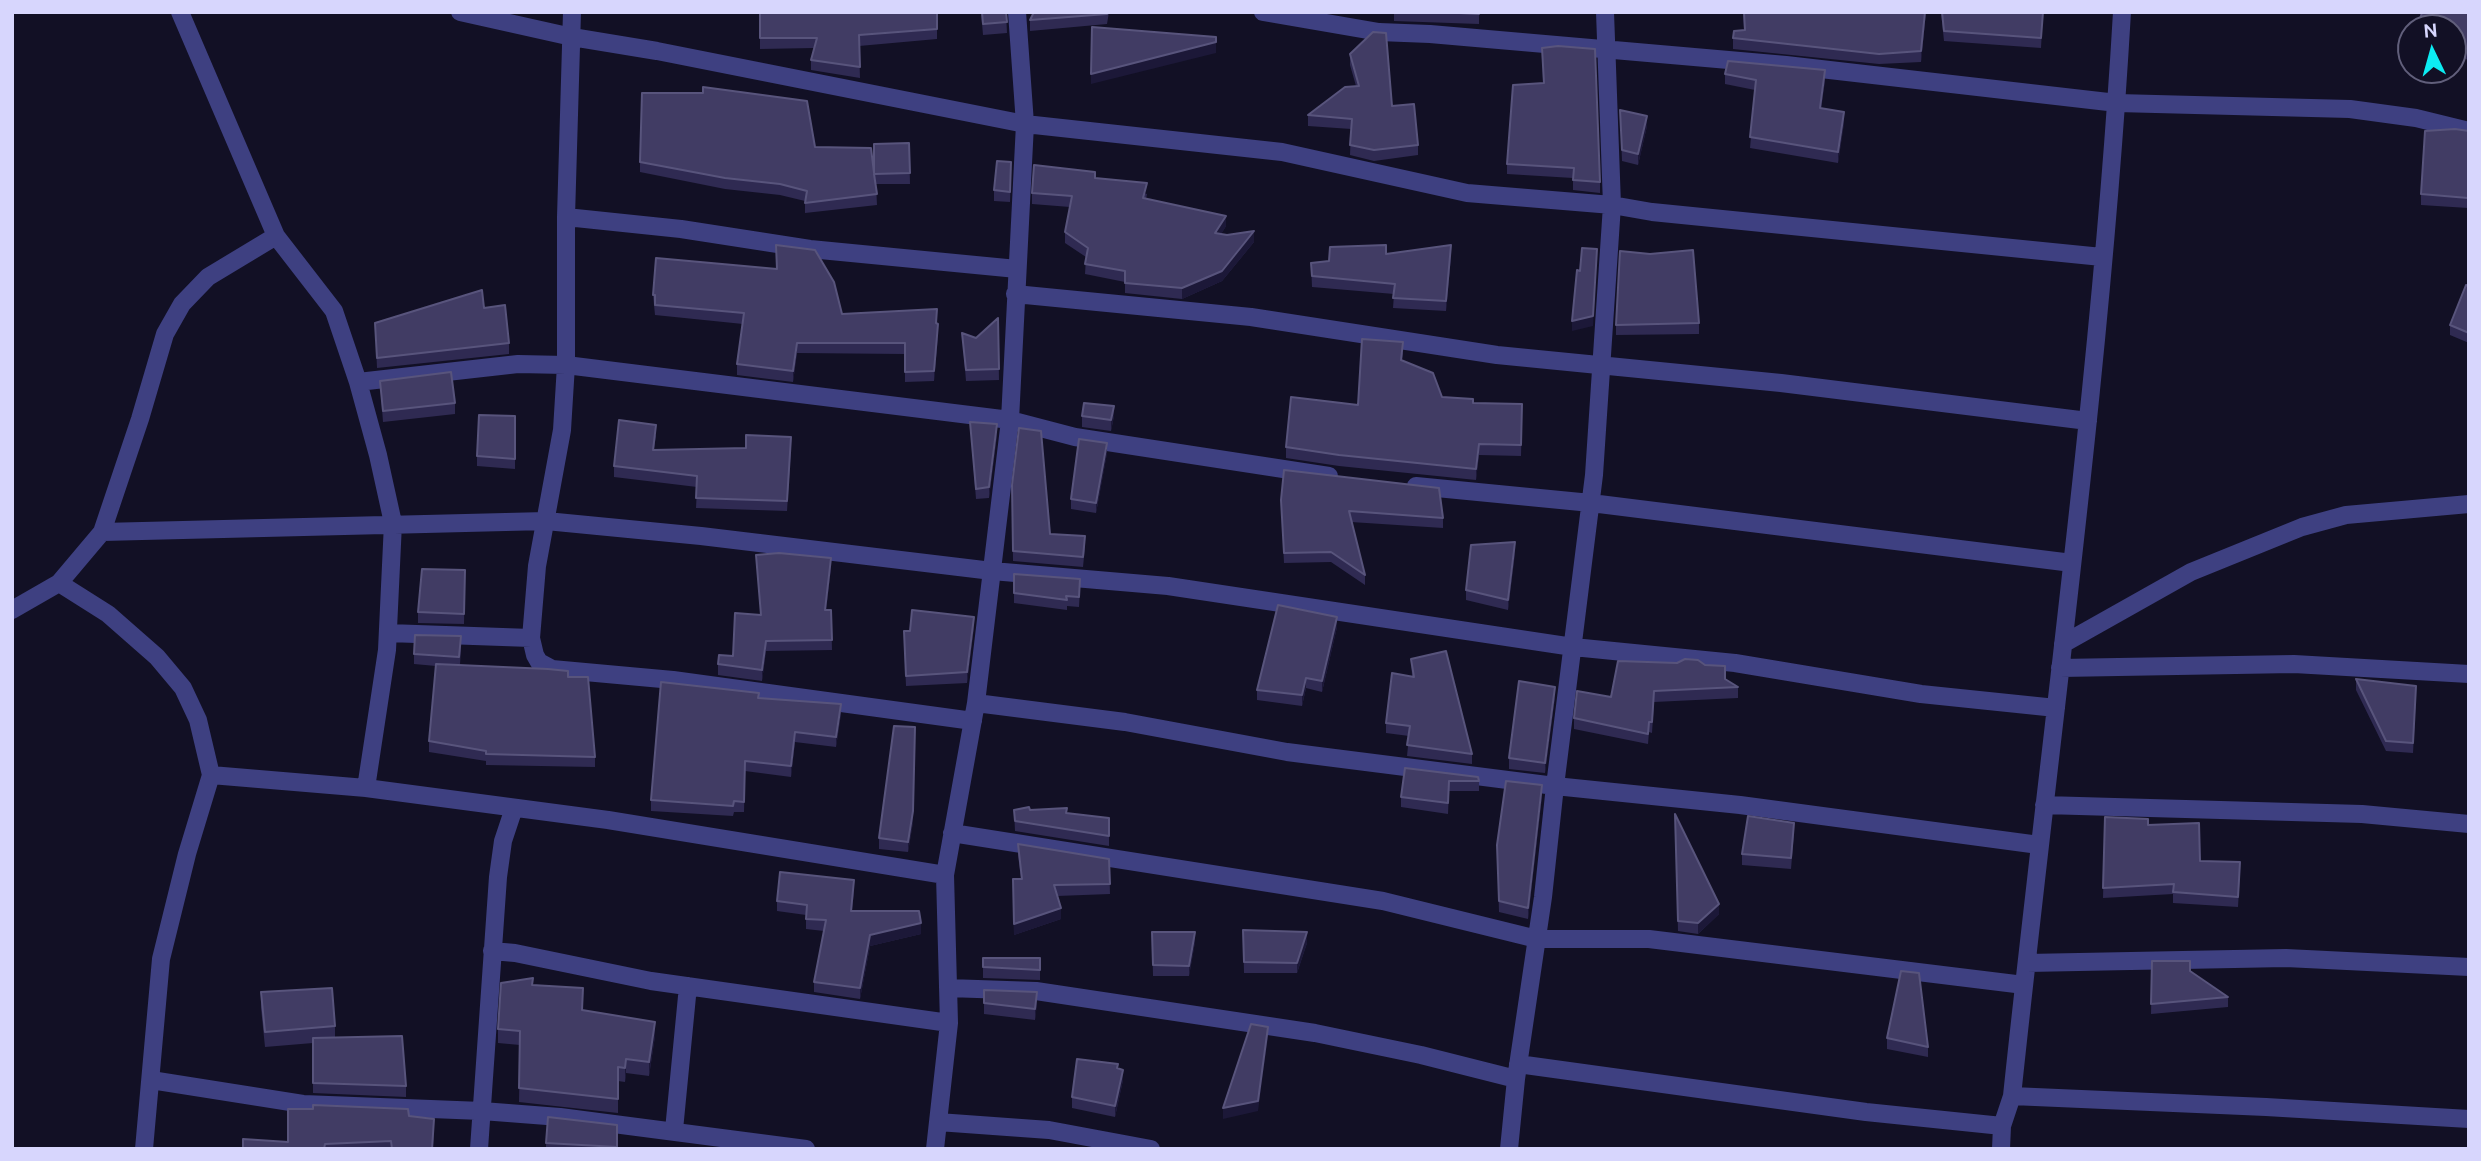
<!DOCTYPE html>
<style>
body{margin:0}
#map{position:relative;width:2481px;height:1161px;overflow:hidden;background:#121025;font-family:Ubuntu,sans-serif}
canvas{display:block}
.frame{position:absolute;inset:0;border:14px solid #d7d6fd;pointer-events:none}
.north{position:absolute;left:2397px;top:14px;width:70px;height:70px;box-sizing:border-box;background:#121025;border:2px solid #615f7b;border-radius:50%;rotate:355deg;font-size:19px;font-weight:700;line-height:28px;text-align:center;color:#d7d6fd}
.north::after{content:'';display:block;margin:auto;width:24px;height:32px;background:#0cecf2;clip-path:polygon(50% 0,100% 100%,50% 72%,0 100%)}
</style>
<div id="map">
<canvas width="2481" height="1161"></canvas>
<div class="frame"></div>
<div class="north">N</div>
</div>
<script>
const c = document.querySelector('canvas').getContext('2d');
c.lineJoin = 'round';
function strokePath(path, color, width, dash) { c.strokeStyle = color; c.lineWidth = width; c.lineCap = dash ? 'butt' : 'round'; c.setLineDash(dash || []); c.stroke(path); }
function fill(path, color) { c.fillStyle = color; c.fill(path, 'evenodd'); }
const minor = new Path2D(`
 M180,12l96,224 58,75 24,71 20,73 15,68 -6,127 -21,138
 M460,12l112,25 85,14 368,73 257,28 185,41 145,12 40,7 450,45
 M572,12l-6,205v148l-4,65 -25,136 -6,72 4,17 4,7 13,7 121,11 300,41
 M1263,12l116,20 51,2 356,31 331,38 233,6 66,9 53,13
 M566,217l115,12 129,20 207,20
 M1015,294l236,23 246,38 284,28 307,38
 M358,382l160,-18 48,1 444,55 65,17 254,39
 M1416,486l175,17 481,60
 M102,532l444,-11 155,15 291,35 176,15 405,61 162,16 186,31 135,14
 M59,583l49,31 49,43 26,31 15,32 13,55 -24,79 -26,105 -17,190
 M12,610l47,-27 43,-51 38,-113 25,-85 17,-30 26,-27 68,-41
 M388,633l143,5
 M2063,644l128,-72 111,-45 44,-12 123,-11
 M2060,668l234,-4 175,10
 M976,703l149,19 162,30 268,34 185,19 299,40
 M211,775l155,13 242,32 337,55
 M2044,805l318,9 107,10
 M952,833l431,68 154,38h112l375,46
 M492,951l23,2 136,28 298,42
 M2027,963l259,-5 183,9
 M948,988l88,3 279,42 106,22 95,24
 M1518,1064l348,48 136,14
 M151,1080l152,24 179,7 78,6 246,32
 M2012,1096l254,11 203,12
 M938,1122l111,8 102,19
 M674,1130l14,-144
 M479,1149l19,-272 5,-36 11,-33
 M935,1149l14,-126 -4,-148 31,-172 34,-283 15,-296 -8,-112
 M1509,1149l7,-70 27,-182 12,-111 39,-311 18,-270 -7,-193
 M2001,1149l1,-23 10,-30c38,-361 89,-721 110,-1084`);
const wall = new Path2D(`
 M760,12h177v27l-78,7 1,32 -49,-8v-10l3,-12 -54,1z
 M981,12h25l1,21 -24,2z
 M1109,12l-2,12 -77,7v-11z
 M1394,12h85v12l-85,-3z
 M1743,12h183l-5,50 -42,2 -146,-15v-11l11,-8z
 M1941,12h102l-2,36 -97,-7z
 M2469,12v48l-16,-4v-28z
 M1542,48l58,134v11l-27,-3v-12l-66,-4v-10l36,-81z
 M1350,54l42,52 26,39v10l-44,6 -24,-6 1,-26 -43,-3v-11l48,-29 -6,-21z
 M1725,74l100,7 -4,27 23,15 -6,40 -88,-15 5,-58 -30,-6z
 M1620,110l27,16 -9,39 -16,-4z
 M2469,131l-1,77 -47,-3v-11z
 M909,143l1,41h-34l1,21 -72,8v-12l-25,-6 -55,-6 -85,-17v-10l175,-15 59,26z
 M1011,173l-1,29 -16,-1v-11z
 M1095,178l52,16 -1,5 80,27 -5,8 33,8 -32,39 -40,18 -57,-6v-11l-40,-8 1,-17 -21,-14v-11l5,-25 -38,-3v-11z
 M1386,254l65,2 -5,55 -53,-3 1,-14 -82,-7 -1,-24z
 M2469,286v57l-19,-8v-10z
 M653,295l284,29 1,11 -4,46 -29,1v-28l-108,-1 -4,29 -56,-7v-11l6,-40 -88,-9z
 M484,308l25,35v11l-132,14 -2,-45z
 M998,318l1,62 -33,1 -4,-48 14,5z
 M1699,323v11l-83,1v-10z
 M1403,352l-1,9 40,36 31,6 49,12 -1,41 -42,-1 -3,25 -137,-14 -53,-8v-11l72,-42z
 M380,381l75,22v11l-72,8z
 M515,416v53l-38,-3v-10z
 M1082,416h32l-3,15 -29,-4z
 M970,422l27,13 -8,63 -13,1z
 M656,435l-2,15 137,-3 -4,64 -91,-3 1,-21 -83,-10v-11z
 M1107,453l-11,60 -25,-4v-10z
 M1012,485l38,49 35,13 -2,20 -70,-6z
 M1281,500l162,18v10l-92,-6 14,53v10l-34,-23 -47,1z
 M1515,553l-7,57 -42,-10v-10z
 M756,555l75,13 -5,42h5l1,40 -66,1 -4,30 -44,-6v-11l15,-8 28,-41z
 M465,570l-1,54 -46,-1v-11z
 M1014,574l66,16 -1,17 -12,-1v4l-53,-7z
 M974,627l-7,56 -61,3 -2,-45 6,-10z
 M1337,627l-15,65 -16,-4 -4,18 -45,-6v-10z
 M461,647l-1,18 108,12 27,80v10l-109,-2v-4l-57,-9v-11l7,-75 -22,-2v-10z
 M1411,659l61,95v10l-65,-8 2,-20 -23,-3v-10l26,-47z
 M1725,679l13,8v11l-84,4 -2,31 -3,-1 -1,12 -74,-15v-11l37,-21z
 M2356,679l60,17 -3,57 -27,-2 -30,-61z
 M1555,697l-10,76 -36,-4v-11z
 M759,698l82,16 -5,33 -41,-5 -4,35 -46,-6 -1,41h-10l-1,4 -82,-5v-11z
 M1405,768l74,13v10h-30l-1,23 -47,-7v-10z
 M1542,796l-14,123 -29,-7 -2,-67z
 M1014,810h16l37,3 42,5v28l-94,-15z
 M1675,814l44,100 -21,20 -20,-3z
 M2105,817l43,8 52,36 40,11 -2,35 -65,-4v-9l-70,4z
 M913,822l-5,30 -29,-3v-11z
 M1794,833l-3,36 -49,-4v-11z
 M1018,844l91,15 1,35 -53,2 4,23 -47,16 -1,-56h8l-3,-24z
 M854,890l-2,21 69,23 -51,12 -10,53 -46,-7v-10l10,-51 -18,-2v-14l-29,-4v-10z
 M1243,930l64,13 -10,30h-53z
 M1152,932l43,10 -6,34h-36z
 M983,958h57v22l-57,-2z
 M2152,961l38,10 38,26v10l-77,7z
 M533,985l50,25 72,26 -6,40 -23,-3 -1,9 -7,-1v32l-99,-11 1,-57 -22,-2v-14z
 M984,990l53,13 -2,17 -51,-6z
 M261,992l74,34v11l71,49v11l-93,-4v-50l-48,4 -4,-39z
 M1887,1038l41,9v10l-41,-8z
 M1123,1080l-8,37 -43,-9v-11z
 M409,1116l25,13 -1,20h-190l45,-7z
 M617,1125v24h-71v-6z`);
const shadedWall = new Path2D(`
 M1925,12h1l-5,50v-11z
 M1216,42v11l-125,31v-10z
 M1825,70v11l-5,38v-11z
 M1844,112v11l-6,40v-11z
 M1647,116v10l-9,39v-11z
 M1226,216v10l-11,18v-11z
 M1254,231v11l-32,39 -40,18v-11z
 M1451,245v11l-5,55v-10z
 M1597,249l-4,77 -21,5v-10z
 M938,324v11l-4,46v-10z
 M797,343v10l-4,29v-11z
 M1114,406v10l-3,15v-11z
 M997,424v11l-8,63v-11z
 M1107,443v10l-11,60v-10z
 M1479,444v11l-3,25v-11z
 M1515,542v11l-7,57v-10z
 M831,558v10l-6,53v-11z
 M974,617v10l-7,56v-11z
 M1337,617v10l-15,65v-11z
 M766,641v10l-4,30v-11z
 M1306,678v10l-4,18v-11z
 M1555,687v10l-10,76v-10z
 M841,704v10l-5,33v-10z
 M915,727l-2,95 -5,30v-10z
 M795,732v10l-4,35v-11z
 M1542,785v11l-14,123v-11z
 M854,880v10l-3,32v-11z
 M1719,904v10l-21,20v-11z
 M1061,908v11l-47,16v-11z
 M921,923v11l-51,12 -10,53v-11l10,-53z
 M1195,932v10l-6,34v-10z
 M1307,932v11l-10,30v-10z
 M1037,992v11l-2,17v-11z
 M655,1022v14l-6,40v-14z
 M1268,1027v10l-10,74 -35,8v-11z
 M626,1059v14l-1,9v-14z
 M1123,1070v10l-8,37v-11z`);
const building = new Path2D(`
 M760,12h177v17l-78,6 1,32 -49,-7 6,-22h-57z
 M982,12h24l1,10 -24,2z
 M1034,12h73v2l-77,6z
 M1439,12h40v2z
 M1744,12h181l-4,39 -42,3 -146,-16 1,-7 11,-1z
 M1942,12h101l-2,26 -97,-7z
 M2422,12h47v37l-16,-4v-17h-35z
 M1092,27l124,10v5l-125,32z
 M1373,32l13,1 6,73 22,-2 4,41 -44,5 -24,-5 2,-26 -44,-4 37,-28 14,-1 -9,-32z
 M1558,46l37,3 5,133 -27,-2 1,-12 -67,-4 6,-79 31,-2 -2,-35z
 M1728,61l97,9 -5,38 24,4 -6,40 -88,-15 6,-57 -31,-6z
 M703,87l104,14 8,46 56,1 3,25v-29l35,-1 1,30 -36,1 3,20 -72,9 2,-12 -27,-7 -55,-6 -85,-16 2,-69h61z
 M1620,110l27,6 -9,38 -16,-4z
 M2455,129l14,2 -1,67 -47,-4 4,-63z
 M997,161l14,1 -1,30 -16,-2z
 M1034,165l61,7v6l52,5 -4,15 83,18 -11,17 12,2 27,-4 -32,40 -40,17 -57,-5v-12l-40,-7 3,-16 -23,-16 7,-36 -40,-3z
 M776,245l39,5 19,32 8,32 95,-5 -1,14 2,1 -4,47 -29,1v-29h-108l-4,28 -56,-7 7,-51 -89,-8v-10h-2l3,-37 121,11z
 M1386,245v9l65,-9 -5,56 -53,-3 2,-14 -83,-8 -1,-13 18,-2 1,-14z
 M1582,248l15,1 -4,67 -21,5 5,-51 3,1z
 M1693,250l6,73 -83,2 4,-74 30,3z
 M2466,285l3,1v47l-19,-8z
 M482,290l2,18 21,-3 4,38 -132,15 -2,-35z
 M998,318l1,51 -33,1 -4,-37 14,5z
 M1362,339l41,3 -2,18 32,13 9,24 31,2v4l49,1 -1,41 -42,-1 -3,25 -137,-14 -53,-8 5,-50 67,8z
 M451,372l4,31 -72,8 -3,-30z
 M1084,403l30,3 -3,14 -29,-4z
 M479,415l36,1v43l-38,-3z
 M619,420l37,5 -3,25 93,-2v-13l45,2 -4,64 -91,-3 1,-22 -83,-10z
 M970,422l27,2 -8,63 -13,2z
 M1019,428l22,3 9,103 35,2 -2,21 -70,-6 -1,-66z
 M1079,439l28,4 -11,60 -25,-4z
 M1284,470l155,18 4,30 -94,-7 16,64 -34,-23 -47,1 -3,-53z
 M1515,542l-7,58 -42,-10 5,-45z
 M779,553l52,5 -6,52h6l1,30 -66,1 -4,29 -44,-6 1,-9 14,1 2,-43 26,2 -5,-60z
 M422,569l43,1 -1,44 -46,-2z
 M1014,574l66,5 -1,18 -13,-1 1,4 -53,-7z
 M1278,605l59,12 -15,64 -16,-3 -4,17 -45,-5z
 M912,610l62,7 -7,55 -61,4 -2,-45h6z
 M415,635l46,1 -2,21 -45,-3z
 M1446,651l26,103 -65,-9 3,-19 -24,-3 6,-50 22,4 -3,-18z
 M1685,659l13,1 7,5 20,1v13l13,8 -84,4 -2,31h-3l-1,12 -74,-16 3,-27 34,6 7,-36 59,2z
 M436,664l112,5 20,2v6h20l7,80 -109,-3v-3l-57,-10z
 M2356,679l60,7 -3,57 -27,-2z
 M1519,681l36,6 -10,76 -36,-5z
 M661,682l98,11 -1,5 83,6 -5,33 -41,-5 -4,34 -46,-5 -1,41 -10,-1 -1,5 -82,-6z
 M894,726l21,1 -2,84 -5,31 -29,-4z
 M1405,768l73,9 1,4h-30l-1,22 -47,-6z
 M1506,781l36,4 -14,123 -29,-7 -2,-56z
 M1029,807l1,3 37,-2 -1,5 43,5v18l-94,-15 -1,-11z
 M1675,814l44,90 -21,19 -20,-2z
 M1748,816l46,7 -3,35 -49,-4z
 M2105,817l43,2v6l51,-2 1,38 40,1 -2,35 -65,-5 1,-8 -71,4z
 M1018,844l91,15 1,25 -56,1 7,23 -47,16 -1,-45h9z
 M780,872l74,8 -3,31h68l2,12 -51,12 -10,53 -46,-6 12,-62 -20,-1 1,-14 -30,-4z
 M1243,930l64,2 -10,31 -53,-1z
 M1152,932h43l-6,34 -36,-1z
 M983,958h57v12l-57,-3z
 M2152,961h38v10l38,26 -77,7z
 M1901,971l18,2 9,74 -41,-9z
 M533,978l-1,7 51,3 -1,22 73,12 -6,40 -23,-3 -1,9 -7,-1v32l-99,-11 1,-57 -22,-2 3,-46z
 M332,988l3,38 -70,6 -4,-40z
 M984,990l53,2 -2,17 -51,-6z
 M1251,1024l17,3 -10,74 -35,7z
 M402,1036l4,50 -93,-3v-45z
 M1077,1059l41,5 -1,4 6,2 -8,36 -43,-9z
 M313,1105l95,4 1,7 25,3 -2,30h-40l-1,-8 -66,3 -1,5h-81v-10l45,3v-33h25z
 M548,1117l69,8v22l-71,-4z`);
strokePath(minor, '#3e4081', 18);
fill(wall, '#2f2a52');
fill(shadedWall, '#1c1838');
fill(building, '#413c64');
strokePath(building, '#58547c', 2);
</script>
